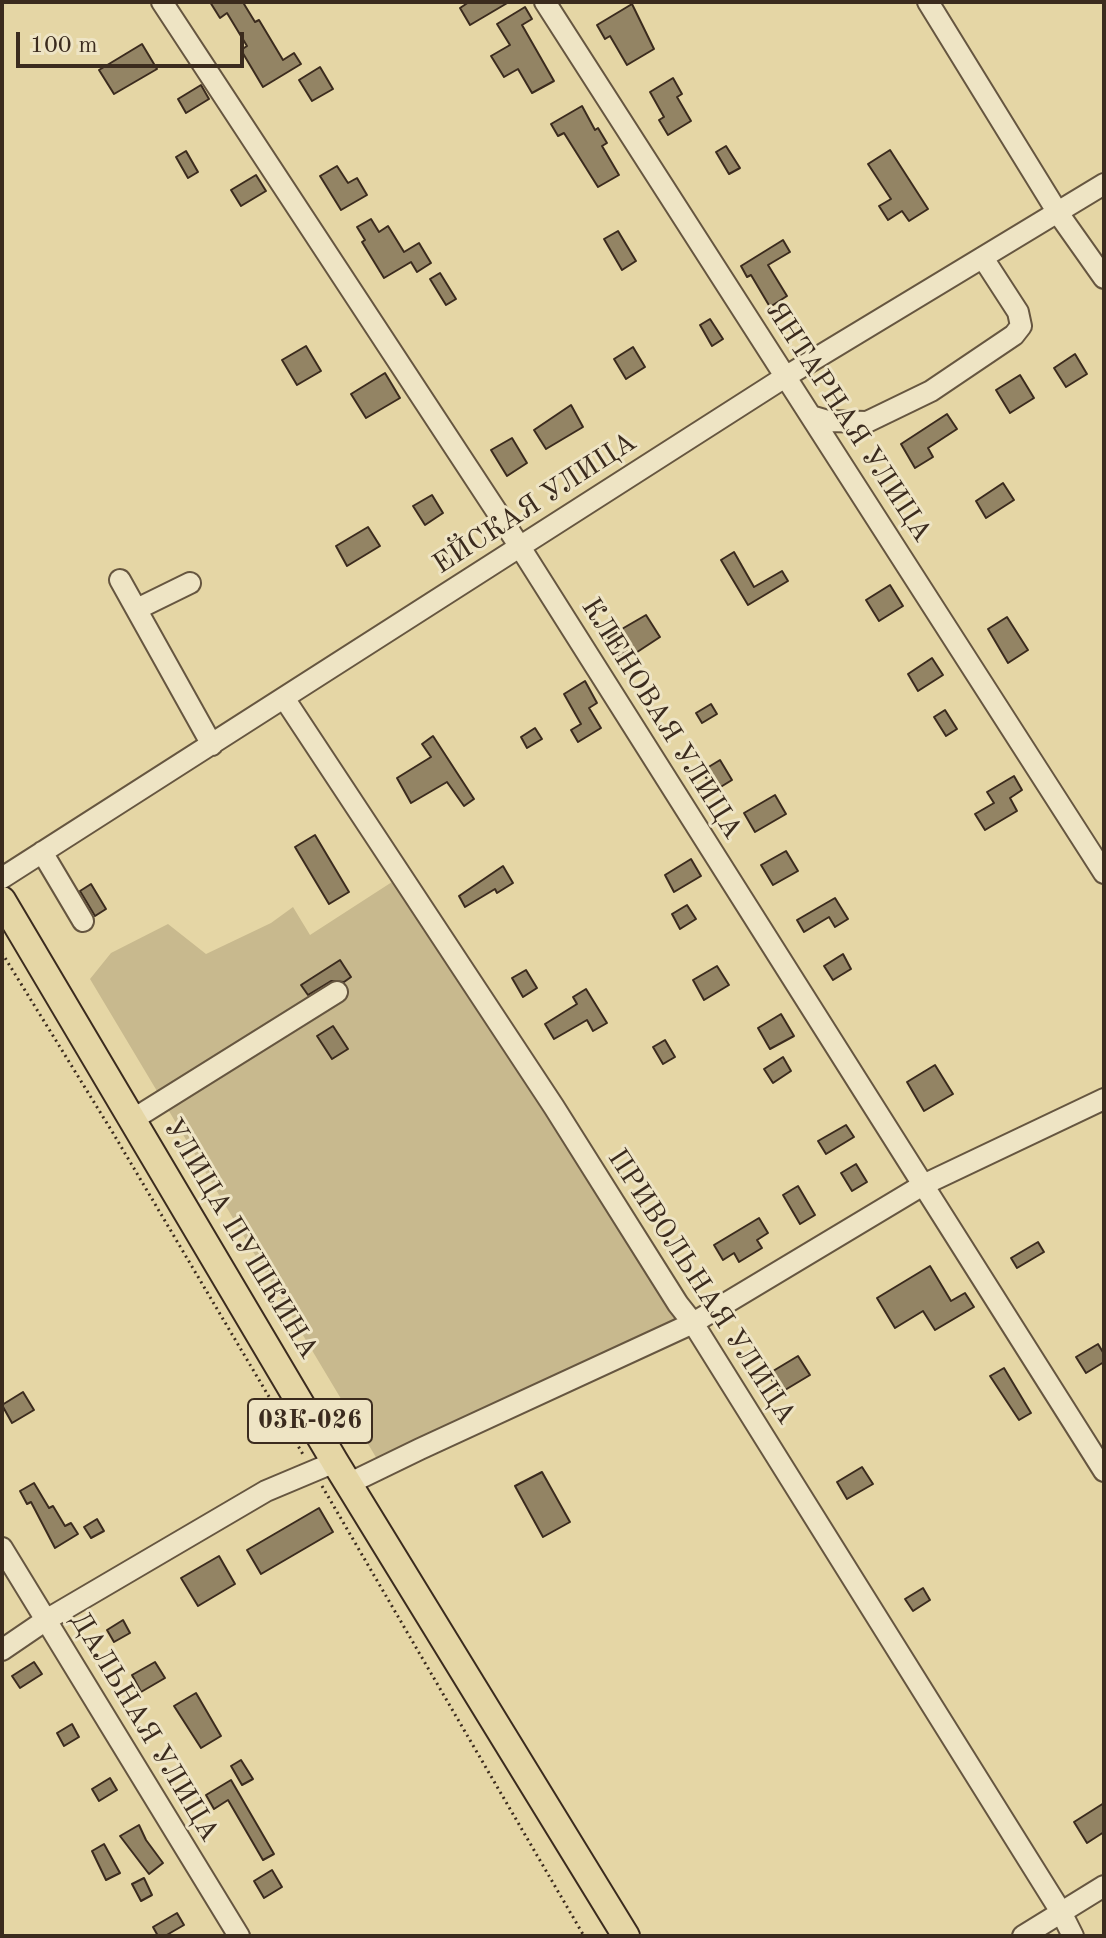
<!DOCTYPE html>
<meta charset="utf-8">
<style>
body{margin:0}
#map{position:relative;width:1106px;height:1938px;overflow:hidden;background:#e5d6a5;font-family:"Old Standard TT",serif}
canvas{display:block}
.frame{position:absolute;inset:0;border:4px solid #3b2b1e;pointer-events:none}
.scale{position:absolute;left:16px;top:32px;width:228px;height:36px;box-sizing:border-box;border:4px solid #3b2b1e;border-top:0;padding-left:10px;font-size:24px;line-height:28px;white-space:nowrap;color:#3b2b1e;-webkit-text-stroke:6px #eee4c4;paint-order:stroke}
</style>
<div id="map">
<canvas width="1106" height="1938"></canvas>
<div class="frame"></div>
<div class="scale">100 m</div>
</div>
<script>
const c = document.querySelector('canvas').getContext('2d');
c.lineJoin = 'round';
function fill(path, color) { c.fillStyle = color; c.fill(path, 'evenodd'); }
function strokePath(path, color, width, dash) { c.strokeStyle = color; c.lineWidth = width; c.lineCap = dash ? 'butt' : 'round'; c.setLineDash(dash || []); c.stroke(path); }
function write(font, color, halo, rows, align = 'center') {
  c.font = font + ' "Old Standard TT",serif'; c.lineWidth = 6; c.setLineDash([]); c.textBaseline = 'middle'; c.strokeStyle = halo; c.fillStyle = color; for (const [text, x, y, turn = 0] of rows) {
    c.save(); c.translate(x, y); c.rotate((+turn || 0) * Math.PI / 180); c.textAlign = isNaN(turn) ? turn : align; if (halo) c.strokeText(text, 0, 0); c.fillText(text, 0, 0); c.restore();
  }
}
const green = new Path2D(`
 M392,882l286,435 -2,8 -299,134 -287,-480 21,-26 57,-29 38,30 65,-31 22,-16 17,28z`);
const building = new Path2D(`
 M210,2h36l-2,2 11,18 4,-2 24,40 11,-7 7,11 -38,23 -22,-37 6,-4 -20,-33 -7,5z
 M469,2h40l-39,23 -10,-17z
 M632,4l22,45 -27,16 -17,-29 -5,3 -8,-14z
 M525,7l7,12 -10,6 32,56 -22,12 -14,-24 -14,8 -13,-21 19,-11 -13,-21z
 M142,44l15,25 -43,25 -15,-24z
 M320,67l13,22 -21,12 -13,-21z
 M673,78l9,16 -5,3 14,24 -23,14 -9,-15 5,-3 -14,-25z
 M201,85l8,14 -23,14 -8,-14z
 M582,106l13,24 3,-2 9,15 -5,3 17,29 -21,12 -34,-54 -6,3 -7,-12z
 M726,146l14,22 -11,6 -13,-22z
 M890,150l38,59 -19,12 -7,-10 -14,9 -9,-14 12,-7 -23,-35z
 M186,151l12,21 -10,6 -12,-21z
 M337,166l11,17 9,-5 10,17 -26,15 -21,-34z
 M256,175l10,16 -25,15 -10,-16z
 M371,219l8,13 9,-6 16,26 15,-9 12,20 -14,9 -6,-10 -27,16 -22,-36 3,-2 -8,-13z
 M618,231l18,30 -14,9 -18,-31z
 M783,240l7,12 -22,13 19,31 -17,11 -19,-32 -4,2 -6,-11z
 M440,273l16,26 -10,6 -16,-26z
 M710,319l13,20 -11,7 -12,-21z
 M306,346l15,25 -24,14 -15,-25z
 M633,347l12,20 -19,12 -12,-20z
 M1075,354l12,20 -21,13 -12,-19z
 M385,373l15,25 -34,20 -15,-24z
 M1020,375l14,23 -24,15 -14,-23z
 M571,405l12,22 -37,22 -12,-19z
 M947,414l10,15 -29,19 5,9 -18,11 -14,-24z
 M512,438l15,25 -20,13 -16,-26z
 M1003,483l11,17 -28,18 -10,-17z
 M432,495l11,18 -18,12 -12,-19z
 M368,527l12,19 -33,20 -11,-20z
 M734,552l20,35 28,-16 6,10 -40,24 -27,-45z
 M890,585l13,21 -24,15 -13,-21z
 M646,615l14,22 -38,25 -14,-25z
 M1007,617l21,33 -20,13 -20,-34z
 M932,658l11,17 -25,16 -10,-17z
 M585,681l12,22 -8,5 12,20 -23,14 -7,-12 10,-6 -17,-30z
 M711,704l6,10 -15,9 -6,-10z
 M945,710l12,19 -11,7 -12,-19z
 M535,728l7,11 -15,9 -6,-11z
 M433,736l41,63 -10,7 -17,-24 -36,21 -14,-25 34,-21 -9,-13z
 M720,760l12,20 -18,11 -12,-20z
 M1014,776l8,14 -12,8 7,13 -32,19 -10,-16 19,-11 -7,-11z
 M775,795l11,19 -31,18 -11,-19z
 M315,835l34,57 -20,12 -34,-57z
 M786,851l12,20 -25,14 -12,-20z
 M691,859l10,17 -27,16 -9,-17z
 M503,866l10,17 -16,10 -2,-4 -30,18 -6,-11z
 M91,884l15,25 -11,7 -15,-25z
 M835,898l13,21 -13,8 -6,-10 -25,15 -7,-12z
 M687,905l9,14 -16,10 -8,-15z
 M843,954l8,15 -18,11 -9,-14z
 M340,960l11,17 -7,5 -13,-1 -23,14 -7,-10z
 M717,966l12,19 -25,15 -11,-20z
 M526,970l11,18 -14,9 -11,-19z
 M586,989l21,34 -14,8 -6,-11 -33,19 -9,-15 32,-20 -4,-7z
 M781,1014l13,22 -24,13 -12,-21z
 M333,1026l15,23 -16,10 -15,-23z
 M665,1040l10,17 -12,7 -10,-17z
 M783,1057l8,14 -18,12 -9,-14z
 M935,1065l18,29 -29,17 -17,-29z
 M846,1125l8,12 -28,17 -8,-13z
 M856,1164l11,18 -15,9 -11,-18z
 M798,1186l17,29 -15,9 -17,-29z
 M759,1218l9,15 -11,7 5,8 -23,14 -5,-9 -11,7 -9,-15z
 M1038,1242l6,10 -27,16 -6,-10z
 M930,1266l21,35 14,-8 9,14 -39,23 -12,-19 -28,17 -18,-30z
 M1098,1344l6,10v8l-18,11 -10,-16z
 M798,1356l12,19 -30,18 -12,-19z
 M1004,1368l27,45 -12,7 -29,-44z
 M23,1392l11,18 -22,13 -10,-18z
 M862,1467l11,17 -26,15 -10,-17z
 M542,1472l28,50 -27,15 -28,-51z
 M34,1483l15,25 4,-2 12,20 6,-3 7,11 -23,14 -24,-46 -4,2 -7,-13z
 M319,1508l14,24 -72,42 -14,-24z
 M97,1519l7,12 -13,7 -7,-11z
 M219,1556l16,28 -37,22 -17,-28z
 M923,1588l7,12 -17,11 -8,-12z
 M123,1620l7,13 -16,9 -7,-12z
 M34,1662l8,12 -22,14 -8,-12z
 M155,1662l10,16 -24,14 -9,-17z
 M196,1693l25,43 -20,12 -27,-42z
 M72,1724l7,13 -15,9 -7,-13z
 M241,1760l12,19 -11,6 -11,-19z
 M110,1778l7,12 -18,11 -7,-12z
 M231,1780l43,74 -11,6 -35,-60 -14,9 -8,-14z
 M1104,1803v29l-17,11 -13,-21z
 M139,1825l7,15 17,23 -14,11 -29,-38z
 M104,1844l16,29 -14,7 -14,-29z
 M272,1870l10,17 -18,11 -10,-17z
 M144,1878l8,17 -11,6 -9,-17z
 M177,1913l7,12 -19,11h-7l-5,-9z`);
const path = new Path2D(`
 M2,953l111,180 191,323
 M322,1486l262,450`);
const minor = new Path2D(`
 M162,2l358,545 584,924
 M545,2l559,871
 M928,2l130,211 46,65
 M811,416l17,5 39,1 64,-31 83,-56 7,-9 -3,-14 -35,-54
 M120,580l92,165
 M137,609l53,-26
 M284,698l270,409 124,197 15,19 368,589 12,24
 M42,852l41,69
 M2,878l783,-501 319,-193
 M132,1120l205,-128
 M348,1484l72,-35 273,-126 230,-138 181,-86
 M2,1548l237,388
 M2,1650l44,-30 220,-129 69,-29
 M1023,1936l81,-50`);
const major = new Path2D(`
 M2,900l333,562 291,474`);
const shields = [
 [310,1421,124]
];
const shieldNames = [
 ["03К-026",310,1421]
];
const streetNames = [
 ["ЯНТАРНАЯ УЛИЦА",848,422,57],
 ["ЕЙСКАЯ УЛИЦА",535,504,-33],
 ["КЛЕНОВАЯ УЛИЦА",661,719,58],
 ["УЛИЦА ПУШКИНА",240,1239,59],
 ["ПРИВОЛЬНАЯ УЛИЦА",701,1287,57],
 ["ДАЛЬНАЯ УЛИЦА",144,1727,59]
];
fill(green, '#c8b98e');
fill(building, '#938464');
strokePath(building, '#3b2b1e', 2);
strokePath(minor, '#665640', 24);
strokePath(major, '#3b2b1e', 30);
strokePath(path, '#3b2b1e', 3, [2, 4]);
strokePath(minor, '#eee4c4', 20);
strokePath(major, '#e5d6a5', 26);
for (const [x, y, w] of shields) { const box = new Path2D(); box.roundRect(x - w / 2, y - 22, w, 44, 6); c.fillStyle = '#eee4c4'; c.fill(box); strokePath(box, '#3b2b1e', 2); }
write('bold 26px', '#3b2b1e', null, shieldNames);
write('28px', '#3b2b1e', '#eee4c4', streetNames);
</script>
